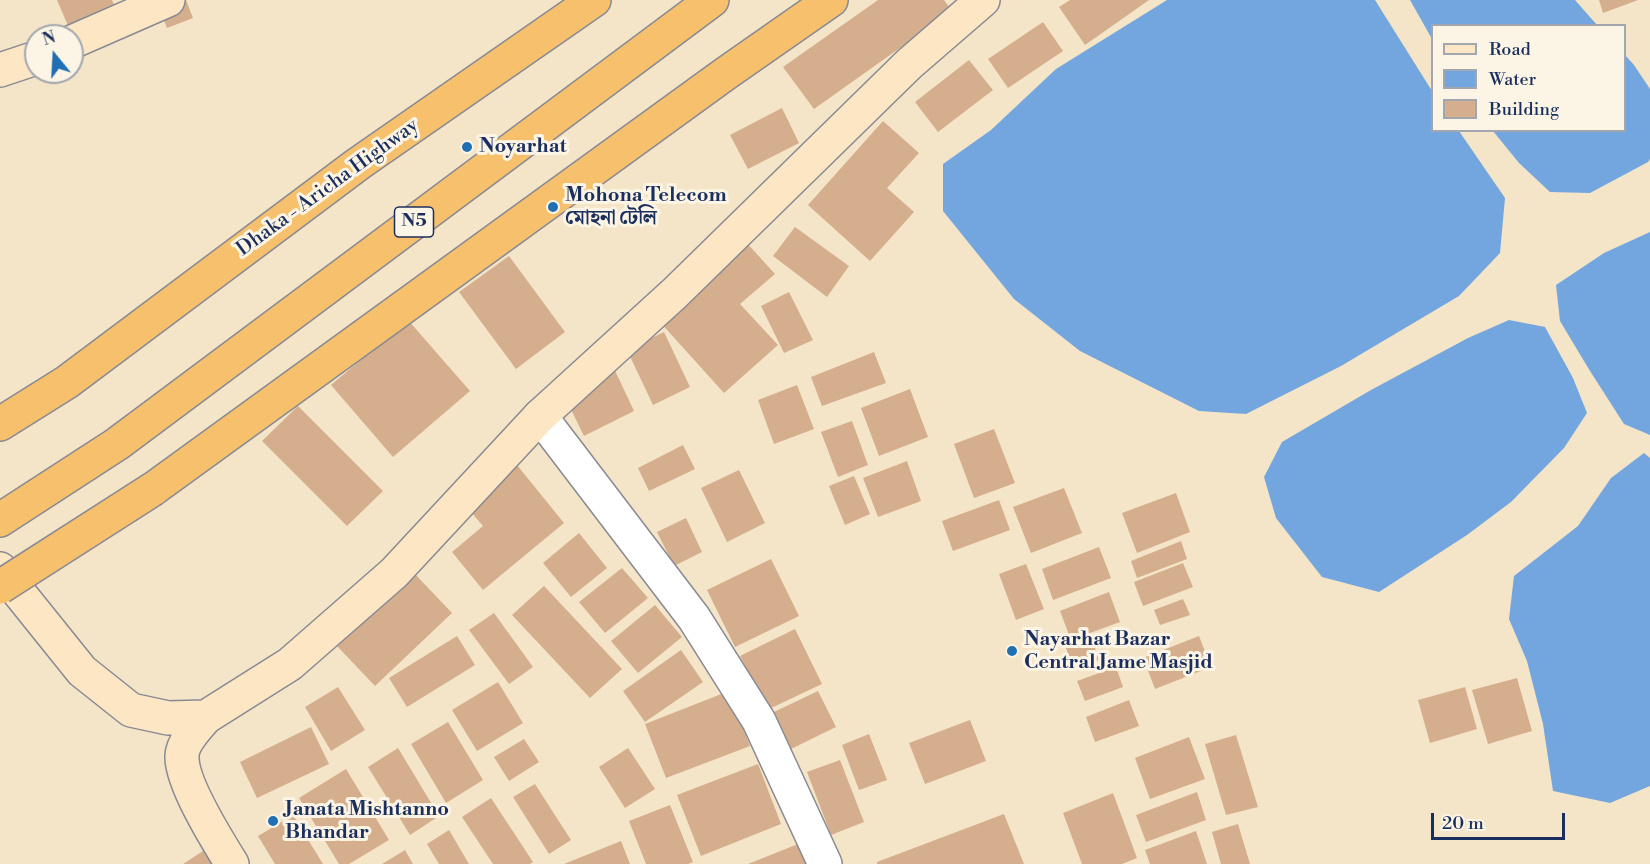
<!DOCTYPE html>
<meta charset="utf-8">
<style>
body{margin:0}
#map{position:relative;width:1650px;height:864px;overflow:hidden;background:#f4e4c8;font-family:"Libre Bodoni",serif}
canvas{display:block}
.legend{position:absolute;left:1431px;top:24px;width:195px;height:108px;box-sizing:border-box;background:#fcf5e5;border:2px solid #a2a6af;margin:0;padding:8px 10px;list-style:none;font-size:18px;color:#1b2f5e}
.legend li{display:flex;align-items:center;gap:12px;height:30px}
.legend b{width:30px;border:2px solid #a2a6af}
.north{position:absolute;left:24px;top:24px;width:60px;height:60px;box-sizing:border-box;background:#fcf5e5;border:2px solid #a2a6af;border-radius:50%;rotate:342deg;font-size:16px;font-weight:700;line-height:24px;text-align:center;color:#1b2f5e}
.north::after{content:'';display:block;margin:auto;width:21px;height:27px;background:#1f6fb2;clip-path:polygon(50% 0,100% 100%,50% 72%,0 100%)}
.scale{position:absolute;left:1431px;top:813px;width:134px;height:27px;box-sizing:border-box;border:3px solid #1b2f5e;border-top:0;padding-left:8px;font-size:18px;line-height:21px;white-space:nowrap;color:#1b2f5e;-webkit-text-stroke:4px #fcf5e5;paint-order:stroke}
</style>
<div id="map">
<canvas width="1650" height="864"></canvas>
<ul class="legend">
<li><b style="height:8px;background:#fce6c4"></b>Road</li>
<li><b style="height:16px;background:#73a6df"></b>Water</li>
<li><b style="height:16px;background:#d5af8d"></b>Building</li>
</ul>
<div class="north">N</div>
<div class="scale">20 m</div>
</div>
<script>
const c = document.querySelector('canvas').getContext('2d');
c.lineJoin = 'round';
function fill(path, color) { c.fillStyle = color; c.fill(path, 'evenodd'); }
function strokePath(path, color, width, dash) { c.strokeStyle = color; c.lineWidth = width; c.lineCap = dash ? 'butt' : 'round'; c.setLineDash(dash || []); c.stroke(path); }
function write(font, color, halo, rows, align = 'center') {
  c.font = font + ' "Libre Bodoni","Noto Serif Bengali",serif'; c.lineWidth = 6; c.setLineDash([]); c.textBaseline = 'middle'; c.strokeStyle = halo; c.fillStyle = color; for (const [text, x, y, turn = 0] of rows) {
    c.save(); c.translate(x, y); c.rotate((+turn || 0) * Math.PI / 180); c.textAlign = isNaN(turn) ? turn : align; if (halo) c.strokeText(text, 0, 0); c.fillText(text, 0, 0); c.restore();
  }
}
const water = new Path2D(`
 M1167,0h208l57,91v39l27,1 46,67 -5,55 -41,43 -118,70 -95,48 -47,-3 -119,-60 -66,-52 -71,-88v-47l48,-34 65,-61z
 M1410,0h165l22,25 -165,1v13z
 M1625,55l9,10 16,24v70l-2,3 -58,31 -40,-1 -31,-29 -26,-32 131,-1z
 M1650,232v203l-26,-11 -34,-53 -30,-50 -4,-36 48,-32z
 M1509,320l36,7 28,51 14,35 -23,35 -53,54 -44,33 -88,57 -57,-15 -46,-59 -12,-41 18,-35 89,-52 97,-52z
 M1644,453l6,5v328l-40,17 -57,-12 -10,-67 -16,-63 -18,-42 5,-43 64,-50 33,-48z`);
const building = new Path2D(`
 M57,0h55l7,16 -47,19z
 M156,0h30l7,18 -26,10z
 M878,0h66l8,11 -138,98 -31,-42z
 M1070,0h79l-64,45 -26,-38z
 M1599,0h39l-35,13z
 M1043,22l20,29 -55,37 -20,-29z
 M969,60l24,30 -55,42 -23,-30z
 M782,108l17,35 -51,26 -18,-34z
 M883,121l36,32 -32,35 27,24 -44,49 -62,-56z
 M795,227l54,39 -22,31 -54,-41z
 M746,242l29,32 -35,30 38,41 -54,48 -65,-72z
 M509,256l56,76 -49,37 -57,-77z
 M789,292l24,48 -29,13 -23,-47z
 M408,320l62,71 -77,66 -62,-72z
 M664,332l26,55 -37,18 -26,-55z
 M874,352l12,31 -64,23 -11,-29z
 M611,362l23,49 -50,25 -24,-49z
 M797,385l17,44 -40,15 -16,-44z
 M910,389l18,48 -49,19 -18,-48z
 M298,406l85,85 -36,35 -85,-85z
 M852,421l16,44 -30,12 -17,-45z
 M994,429l21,54 -41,15 -20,-54z
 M683,445l12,24 -46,22 -11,-23z
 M504,449l60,74 -81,67 -31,-38 31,-26 -30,-35z
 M907,461l14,40 -43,16 -15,-39z
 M739,470l26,53 -38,19 -26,-54z
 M854,476l16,38 -25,11 -16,-39z
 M1064,488l18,45 -51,20 -18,-46z
 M1176,493l14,39 -53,21 -15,-40z
 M999,500l11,30 -57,21 -11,-30z
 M686,518l16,34 -28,14 -17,-34z
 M579,533l28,35 -36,29 -28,-34z
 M1181,541l6,18 -50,19 -6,-17z
 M1099,547l12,31 -58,22 -11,-31z
 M771,559l28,57 -64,31 -28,-57z
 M1183,563l10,24 -50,19 -9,-24z
 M1026,564l18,45 -28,11 -17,-46z
 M622,568l26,30 -43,35 -26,-31z
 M414,573l38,40 -77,73 -38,-40z
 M544,586l78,83 -32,29 -78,-83z
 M1109,592l11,30 -49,18 -11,-29z
 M1183,599l7,16 -30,10 -6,-15z
 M655,605l27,32 -44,36 -27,-32z
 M494,613l39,54 -24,17 -40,-54z
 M795,629l27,55 -55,26 -27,-54z
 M457,636l18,29 -68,42 -18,-29z
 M1199,636l12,31 -56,22 -12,-31z
 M1092,639l7,21 -25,10 -8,-22z
 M681,650l22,32 -58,40 -22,-31z
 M1116,667l7,20 -38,14 -8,-20z
 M1517,678l15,53 -44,13 -16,-54z
 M498,682l25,41 -46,28 -25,-41z
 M338,687l27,43 -34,21 -26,-44z
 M1465,687l12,42 -47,14 -12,-43z
 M729,691l21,55 -84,32 -21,-54z
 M818,691l18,36 -45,22 -17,-37z
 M1129,700l10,26 -44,16 -9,-25z
 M970,720l16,41 -61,23 -16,-41z
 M448,722l35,58 -37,23 -35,-59z
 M311,727l18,37 -72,34 -17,-36z
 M869,734l18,46 -28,10 -17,-45z
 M1236,735l22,72 -32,8 -21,-71z
 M1189,737l16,42 -55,20 -15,-41z
 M524,739l15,23 -30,19 -15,-24z
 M398,748l41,68 -29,19 -42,-68z
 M628,748l27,41 -30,19 -26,-41z
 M840,760l24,62 -33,13 -24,-63z
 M758,764l23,60 -80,32 -24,-61z
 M346,769l43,71 -40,24h-10l-40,-66z
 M535,784l36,56 -22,14 -36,-57z
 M1197,792l9,28 -60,22 -10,-27z
 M1113,793l24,65 -15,6h-40l-19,-51z
 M491,798l42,64 -3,2h-37l-31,-47z
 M670,805l23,57 -5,2h-42l-17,-43z
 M1004,814l20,50h-147v-2z
 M293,815l30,49h-48l-17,-28z
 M1238,824l12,40h-29l-9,-32z
 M449,830l20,34h-30l-12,-20z
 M1196,831l11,33h-57l-5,-14z
 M621,841l9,23h-66z
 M798,844l8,20h-58z
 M206,849l11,15h-34z
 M405,850l8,14h-31z`);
const street = new Path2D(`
 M540,416l154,202 65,103 66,143`);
const secondary = new Path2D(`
 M72,42l96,-42
 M0,70l36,-12
 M0,569l82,102 49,39 37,8 38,-1 84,-53 104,-91 146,-157 135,-123 234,-229 74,-64
 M206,717c-8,9 -24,26 -24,39 -1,26 35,84 50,108`);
const highway = new Path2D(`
 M0,424l67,-42 291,-218 236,-164
 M153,489l572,-415 106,-74
 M0,520l117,-76 595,-444`);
const highwayBridge = new Path2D(`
 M0,587l153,-98`);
const markers = [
 [467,147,6,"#1f6fb2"],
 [553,207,6,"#1f6fb2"],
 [1012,651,6,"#1f6fb2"],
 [273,821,6,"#1f6fb2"]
];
const shields = [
 [414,222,39]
];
const shieldNames = [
 ["N5",414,222]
];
const poiNames = [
 ["Noyarhat",479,147],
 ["Mohona Telecom",565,196],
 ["মোহনা টেলি",565,219],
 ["Nayarhat Bazar",1024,640],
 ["Central Jame Masjid",1024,663],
 ["Janata Mishtanno",285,810],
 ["Bhandar",285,833]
];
const streetNames = [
 ["Dhaka - Aricha Highway",328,188,-36]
];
fill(water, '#73a6df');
fill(building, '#d5af8d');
strokePath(street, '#888a93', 36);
strokePath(secondary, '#888a93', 36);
strokePath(highway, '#888a93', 36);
strokePath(street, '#fff', 33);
strokePath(secondary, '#fce6c4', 33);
strokePath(highway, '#f7c06c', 33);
strokePath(highwayBridge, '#888a93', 36, []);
strokePath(highwayBridge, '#f7c06c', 33);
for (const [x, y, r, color] of markers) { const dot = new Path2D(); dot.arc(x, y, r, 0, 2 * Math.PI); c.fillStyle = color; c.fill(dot); strokePath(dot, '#fcf5e5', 2); }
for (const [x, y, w] of shields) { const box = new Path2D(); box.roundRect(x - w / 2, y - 15, w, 30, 4.5); c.fillStyle = '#fcf5e5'; c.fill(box); strokePath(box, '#1b2f5e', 1.5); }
write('bold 18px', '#1b2f5e', null, shieldNames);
write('bold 20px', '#1b2f5e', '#fcf5e5', poiNames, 'left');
write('20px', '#1b2f5e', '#fcf5e5', streetNames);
</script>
